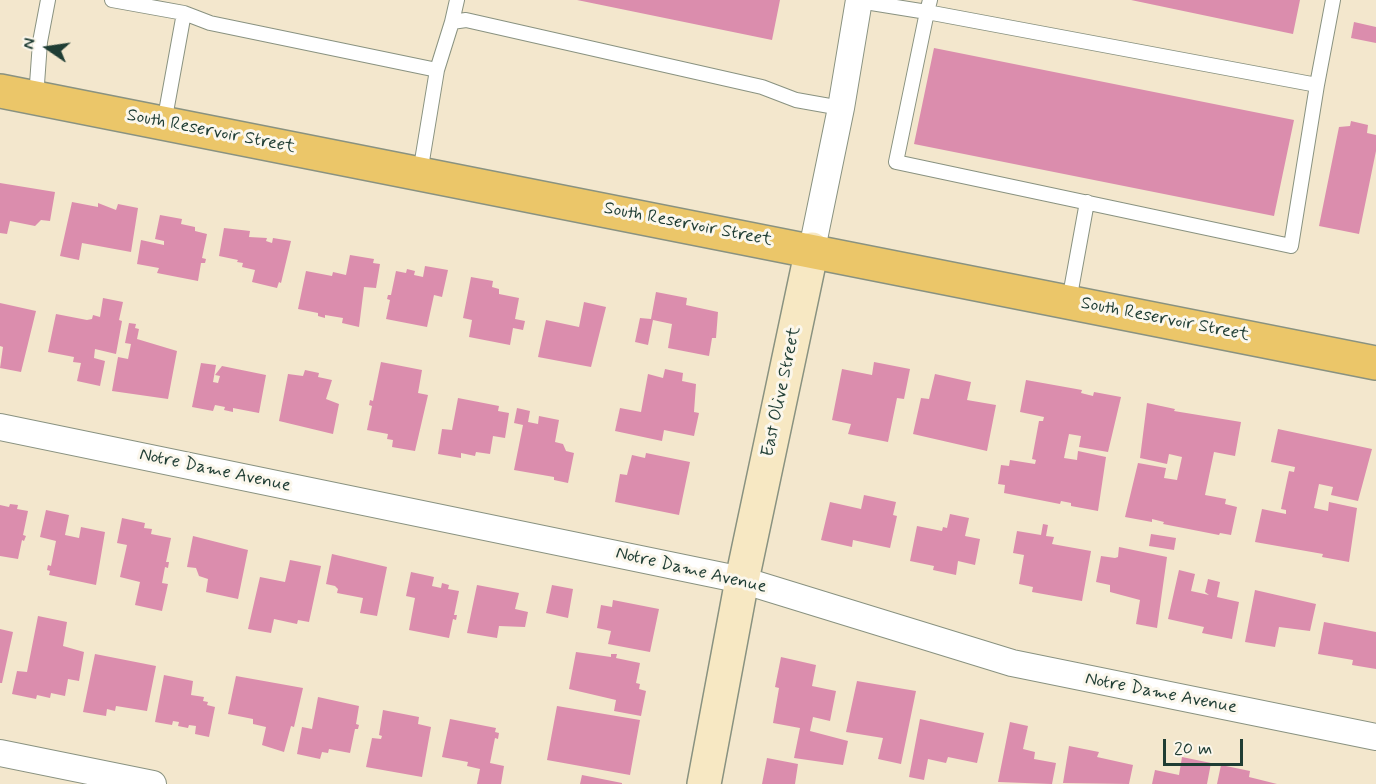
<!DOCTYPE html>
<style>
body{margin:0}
#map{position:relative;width:1376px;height:784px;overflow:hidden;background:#f3e7cd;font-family:Mynerve,sans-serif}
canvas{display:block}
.north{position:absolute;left:18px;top:18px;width:60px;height:60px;-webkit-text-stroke:4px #fbf7ec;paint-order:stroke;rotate:283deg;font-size:16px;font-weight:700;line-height:24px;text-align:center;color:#1f3d34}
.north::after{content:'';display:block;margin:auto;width:21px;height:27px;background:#1f3d34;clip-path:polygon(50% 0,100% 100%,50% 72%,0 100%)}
.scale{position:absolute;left:1163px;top:739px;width:80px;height:27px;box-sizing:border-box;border:3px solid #1f3d34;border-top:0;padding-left:8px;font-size:18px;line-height:21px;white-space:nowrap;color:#1f3d34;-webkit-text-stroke:4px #fbf7ec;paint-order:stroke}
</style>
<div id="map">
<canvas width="1376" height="784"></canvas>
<div class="north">N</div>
<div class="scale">20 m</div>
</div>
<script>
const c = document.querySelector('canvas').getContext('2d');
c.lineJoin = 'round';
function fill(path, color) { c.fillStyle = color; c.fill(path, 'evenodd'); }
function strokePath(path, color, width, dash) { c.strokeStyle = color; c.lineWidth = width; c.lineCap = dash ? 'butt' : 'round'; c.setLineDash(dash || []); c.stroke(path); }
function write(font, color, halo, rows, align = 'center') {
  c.font = font + ' Mynerve,sans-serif'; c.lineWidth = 6; c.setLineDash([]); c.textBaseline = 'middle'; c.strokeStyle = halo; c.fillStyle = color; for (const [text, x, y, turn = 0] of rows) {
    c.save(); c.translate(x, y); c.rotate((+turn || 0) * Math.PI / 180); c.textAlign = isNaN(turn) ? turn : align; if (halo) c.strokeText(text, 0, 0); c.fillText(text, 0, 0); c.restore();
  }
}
const building = new Path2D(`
 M577,0h203l-8,40z
 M1131,0h169l-7,34z
 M1354,22l22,5v16l-25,-5z
 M934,48l360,72 -20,96 -360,-72z
 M1351,121l17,4 -1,8 9,2v16l-17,83 -40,-8 20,-99 11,-1z
 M0,183l55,9 -5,29 -9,-1 -6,6 -25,-5 -3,13 -7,-1z
 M72,202l26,5v-4l18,7 2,-6 20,4 -7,44 -49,-9 -3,17 -19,-4z
 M160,215l22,4 -1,5 14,3v4l12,3 -5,24 4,1 -1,4h-4l-3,18 -41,-8 2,-5 -22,-4 4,-24 23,5v-4l-9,-2z
 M224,228l26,3 -1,6 18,1 -1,3 6,2 1,-5 18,3 -10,42 -2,-1 -2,6 -25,-6 3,-12 -13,-3 1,-4 -6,-1 1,-2 -19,-4z
 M350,255l24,4 -1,4 7,1 -4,24 -12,-1 -5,40 -17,-4 1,-5 -18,-3v3l-7,-2v-3l-20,-4 8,-38 26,5 1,-4 13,3z
 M425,266l23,4 -6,27 -8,-2 -7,32 -41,-8 4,-19 -3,-1 1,-4h3l5,-24 10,2 1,-4 8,2 -1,4 9,2z
 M471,277l22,4 -1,6 7,2v5l20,4 -4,21 10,2 -2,9 -10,-2 -3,17 -41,-8 3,-17 -9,-2z
 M656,292l31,6 -1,7 32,7 -2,26h-4l-3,18 -41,-8 4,-24 -19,-4 -5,25 -13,-3 5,-24 11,1z
 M103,298l20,4 -4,18 3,1 -6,33 -21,-5 -1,9 11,3 -5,25 -23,-5 4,-18 -8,-1 1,-5 -26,-5 8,-38 31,6 5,-1 1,-4 7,2z
 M584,302l22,5 -15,60 -53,-10 8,-37 33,7z
 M0,303l36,8 -15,61 -21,-4 3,-21 -3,-1z
 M129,323l7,1 -1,4 4,1 -2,10 40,12 -9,48 -56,-8 6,-34 10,2 3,-15 -6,-1z
 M381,362l41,8 -4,23 10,2 -13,56 -23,-4 1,-7 -6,-1 1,-5 -21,-4 5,-24 -3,-1 1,-5 3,1z
 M874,362l36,7 -6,30 -7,-1 -9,44 -40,-8 3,-10 -19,-4 10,-51 30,6z
 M201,363l15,2 -3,17 5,1 2,-7 -5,-1 7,-9 44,9 -7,38 -26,-5v4l-9,-2 1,-3 -10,-2 -2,6 -21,-4z
 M665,369l18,4 -1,8 14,3 -2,28 5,1 -5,23 -30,-6 -2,11 -47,-10 5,-23 21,4 7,-38 15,4z
 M305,370l14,3 -1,4 14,3 -6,19 13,5 -6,30 -54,-13 9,-47 15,2z
 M935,374l36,8 -4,18 29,5 -9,46 -74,-17 8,-36 8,1z
 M1026,380l56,10 -1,3 12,3 1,-4 27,5 -13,55 -29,-5 2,-11 -12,-2 -5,24 13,2 1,-9 28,6 -8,54 -27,-5v-3l-10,-2 -1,3 -56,-11 1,-8 -7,-1 3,-19 8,1 1,-6 25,4 1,-4 -4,-1 7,-38h4l1,-4 -24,-5z
 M458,398l41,8 -1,5 11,2 -4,25 -12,-2 -3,18 -14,-2 -1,4 -14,-3v5l-23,-4 4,-25 10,1z
 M1147,403l28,6 -1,2 67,11 -6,34 -21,-4 -9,43 21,4 -1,5 12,3 -6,28 -11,-2 -1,2 -56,-11 1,-2 -12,-3v3l-27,-5 13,-54 28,5 -2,10 13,2 5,-23 -13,-3 -2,10 -27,-6z
 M517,408l13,3 -2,11 10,2 1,-8 20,4 -4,22 8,2 3,7 8,2 -6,30 -14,-3v-3l-40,-7 9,-45 -9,-2z
 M1278,429l94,20 -14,52 -27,-6 2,-8 -14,-3 -5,24 14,3 1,-9 28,6 -8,54 -27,-5 1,-3 -68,-12 7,-33 24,5v-4l-5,-1 8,-38 5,1 1,-5 -24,-5z
 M646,453l44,9 -11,53 -64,-13 5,-28 7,1 5,-20 13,3z
 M864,495l32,7 -3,13 4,1 -7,32 -37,-8 -1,7 -31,-7 9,-38 31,7z
 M10,504l8,1 -1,4 11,2 -5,24 3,1 -2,5 -2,-1 -4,19 -18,-3v-51l9,2z
 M46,510l23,5 -4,20 14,3 2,-11 24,5 -9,53 -47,-10 1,-4 -3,-1 1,-5 3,1 5,-25 -16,-4z
 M950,514l19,4 -4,18 15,3 -5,26 -17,-4 -2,14 -23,-5 1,-4 -24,-5 7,-35 25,5 1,-4 4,1z
 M122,518l23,5 -1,5 8,1 -1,5 20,4 -5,24h3l-1,6 -3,-1 -3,16 6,1 -6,27 -27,-6 5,-23 -20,-5 7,-32 -10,-2z
 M1043,524l5,1 -2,11 8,1 -2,7 39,7 -9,50 -50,-9 1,-5 -14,-3 5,-29 -11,-2 4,-22 24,4z
 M1151,534l25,4 -2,12 -25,-4z
 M193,536l55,14 -10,49 -32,-7 2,-13 -9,-3 -3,-8 -9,-1z
 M1119,547l48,10 -10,71 -21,-4 4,-24 -30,-8v-7l-14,-3 5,-26 14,2 3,-1z
 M332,554l55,13 -10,49 -17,-3 3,-15 -26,-5 1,-4 -3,-3 -9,-2z
 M290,560l31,6 -12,56 -11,-2 -1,4 -23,-5 -3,14 -23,-4 12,-52 25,5z
 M1179,570l16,4 -4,17 18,4 -4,-3 3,-13 12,3 -3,15 22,5 -7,37 -30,-6 2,-6 -36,-8z
 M411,572l23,5 -2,9 9,2 1,-5 7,2 -1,4 11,2 -5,24h3l-1,5 -3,-1 -4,19 -40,-8 6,-32 -9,-2z
 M477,585l42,8 -4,16 13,3 -3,15 -26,-1 -2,12 -30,-5z
 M552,585l21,4 -5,29 -22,-5z
 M1255,590l61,14 -6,27 -31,-4 -4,20 -30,-5z
 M613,600l46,9 -9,43 -42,-8 3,-13 -14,-3 4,-23 11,2z
 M38,616l29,6 -4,24 21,6 -5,29 -11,-2 -3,17 -14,-3 -1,5 -13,-3 -1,4 -24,-5 5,-23 10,1z
 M1324,622l52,10v37l-24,-4 1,-5 -35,-6z
 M0,629l13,3 -11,51h-2z
 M576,652l35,5v-3h6l-1,4 24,5 -4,20 4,1 -1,5 7,2 -5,25 -27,-5 2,-11 -47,-11z
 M95,654l61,12 -9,45 -31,-5 -1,5 -8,-2 -1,7 -23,-4z
 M781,657l35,8 -4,21 24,5 -6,30 -17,-4 -3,14 38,10 -5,24 -49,-7 6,-30 -27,-5 6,-35 -4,-1z
 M164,675l29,6 -2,14 13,2 -1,4 5,1 -1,3 8,2 -6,30 -14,-3 1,-8 -7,-1 -1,3 -10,-2 1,-4 -6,-1 -1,4 -17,-3z
 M236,676l67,12 -9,39 -3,-1 -7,26 -22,-7 4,-18 -13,-3v-5l-25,-5z
 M857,681l59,10 -15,73 -23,-5 5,-21 -37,-6z
 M318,697l41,9 -3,18 3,1 -1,4h-3l-5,24 -21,-4 -1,4 -6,-1 -2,7 -23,-5 5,-27 10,2z
 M557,706l83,14 -10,55 -83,-15z
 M383,710l36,7 -1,7 13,3 -9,50 -56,-10 6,-29 9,1 1,-3 -3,-1z
 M450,719l46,9 -1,4 4,1 -1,6 -3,-1 -5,25 14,3 -3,18h-24l3,-15 -13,-3 1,-4 -26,-5z
 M920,719l64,14 -7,30 -29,-6 -2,6 -18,-4 -4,21 -15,-3z
 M1010,722l18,4 -5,23 12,3 -1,7 22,4 -4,21 -54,-2z
 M1069,746l30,6 -2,5 36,8 -4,19 -66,-1z
 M1182,757l29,6 -4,21h-55l3,-14 24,5z
 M767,758l31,6 -3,20h-33z
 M1221,765l29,6 -1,6 28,7h-60z
 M582,775l40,8v1h-42z`);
const lane = new Path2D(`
 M112,0l72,13 26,10 227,47
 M859,1l68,11 390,73 -26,161 -395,-84 31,-150 3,-12
 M452,22l5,-22
 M1317,85l16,-85
 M36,98l4,-56 8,-42
 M164,123l20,-110
 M420,173l17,-103 15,-48 14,-2 296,67 34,13 45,8
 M1069,301l18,-99`);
const street = new Path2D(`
 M812,249l29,-141 18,-108
 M0,427l742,153 270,83 364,74
 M0,753l153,31`);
const secondary = new Path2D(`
 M704,784l38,-204 70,-331`);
const primary = new Path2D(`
 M0,91l1376,272`);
const streetNames = [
 ["South Reservoir Street",211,132,11],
 ["South Reservoir Street",688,225,11],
 ["South Reservoir Street",1165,320,11],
 ["East Olive Street",782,392,-78],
 ["Notre Dame Avenue",215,471,12],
 ["Notre Dame Avenue",691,571,13],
 ["Notre Dame Avenue",1161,694,11]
];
fill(building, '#db8dad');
strokePath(lane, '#899280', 16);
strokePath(street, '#899280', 28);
strokePath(secondary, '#899280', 36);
strokePath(primary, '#899280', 36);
strokePath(lane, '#fff', 14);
strokePath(street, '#fff', 26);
strokePath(secondary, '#f7e8c3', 33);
strokePath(primary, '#ebc669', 33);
write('18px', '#1f3d34', '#fbf7ec', streetNames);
</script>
